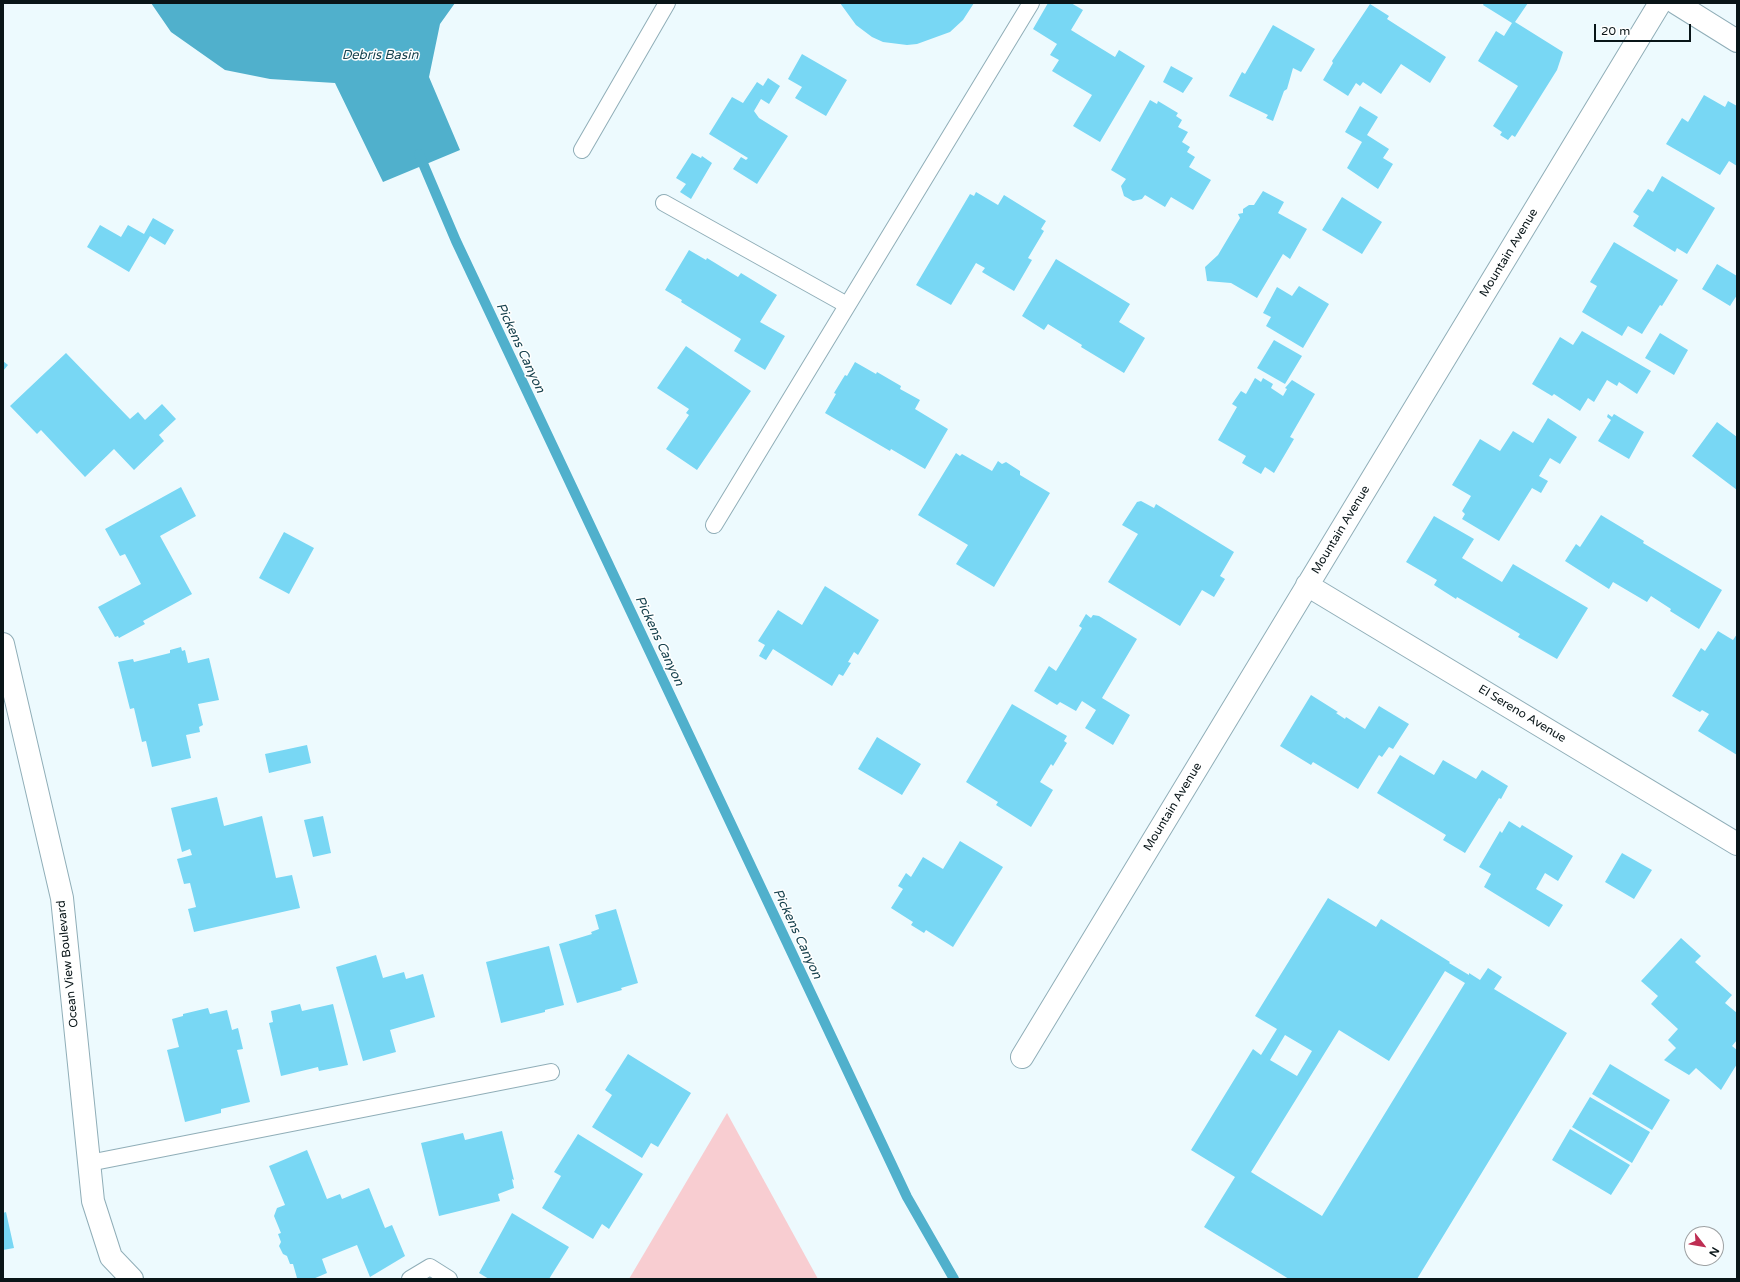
<!DOCTYPE html>
<style>
body{margin:0}
#map{position:relative;width:1740px;height:1282px;overflow:hidden;background:#edfafe;font-family:"Varela Round",sans-serif}
canvas{display:block}
.frame{position:absolute;inset:0;border:4px solid #091518;pointer-events:none}
.north{position:absolute;left:1684px;top:1226px;width:40px;height:40px;box-sizing:border-box;background:#fff;border:1px solid #9da1a3;border-radius:50%;rotate:121deg;font-size:11px;font-weight:700;line-height:16px;text-align:center;color:#091518}
.north::after{content:'';display:block;margin:auto;width:14px;height:18px;background:#be2e53;clip-path:polygon(50% 0,100% 100%,50% 72%,0 100%)}
.scale{position:absolute;left:1594px;top:24px;width:97px;height:18px;box-sizing:border-box;border:2px solid #091518;border-top:0;padding-left:5px;font-size:12px;line-height:14px;white-space:nowrap;color:#091518;-webkit-text-stroke:3px #fff;paint-order:stroke}
</style>
<div id="map">
<canvas width="1740" height="1282"></canvas>
<div class="frame"></div>
<div class="north">N</div>
<div class="scale">20 m</div>
</div>
<script>
const c = document.querySelector('canvas').getContext('2d');
c.lineJoin = 'round';
function fill(path, color) { c.fillStyle = color; c.fill(path, 'evenodd'); }
function strokePath(path, color, width, dash) { c.strokeStyle = color; c.lineWidth = width; c.lineCap = dash ? 'butt' : 'round'; c.setLineDash(dash || []); c.stroke(path); }
function write(font, color, halo, rows, align = 'center') {
  c.font = font + ' "Varela Round",sans-serif'; c.lineWidth = 3; c.setLineDash([]); c.textBaseline = 'middle'; c.strokeStyle = halo; c.fillStyle = color; for (const [text, x, y, turn = 0] of rows) {
    c.save(); c.translate(x, y); c.rotate((+turn || 0) * Math.PI / 180); c.textAlign = isNaN(turn) ? turn : align; if (halo) c.strokeText(text, 0, 0); c.fillText(text, 0, 0); c.restore();
  }
}
const green = new Path2D(`
 M727,1113l91,166h-189z`);
const water = new Path2D(`
 M151,3h304l-15,21 -11,53 31,73 -77,32 -48,-99 -65,-4 -45,-9 -54,-38z`);
const stream = new Path2D(`
 M419,154l37,87 451,956 47,82`);
const building = new Path2D(`
 M840,3h134l-11,17 -13,12 -33,12 -10,1 -24,-3 -11,-5 -16,-12z
 M1048,3h23l12,7 -12,20 44,27 4,-7 26,16 -45,76 -27,-16 19,-31 -40,-24 7,-11 -9,-5 7,-11 -24,-15z
 M1484,3h44l-13,19 48,30 -6,18 -42,67 -3,-2 -4,5 -8,-5 2,-3 -9,-6 25,-40 -40,-25 18,-30 8,5 8,-13 -29,-18z
 M1370,4l19,12 -2,3 59,38 -16,26 -29,-19 -20,30 -18,-12 -3,4 -4,-3 -8,13 -25,-16 10,-17 -1,-2z
 M1273,25l42,24 -14,23 -8,-4 -6,21 -3,2 -11,30 -7,-3 2,-3 -39,-19 13,-24 3,2z
 M802,54l45,26 -21,36 -31,-18 7,-11 -14,-8z
 M1171,66l22,12 -10,15 -20,-11z
 M768,78l12,8 -11,18 -8,-5 -7,12 5,7 29,18 -31,48 -24,-15 8,-12 5,3 2,-2 -39,-24 23,-37 11,6 14,-21 6,4z
 M1704,95l21,12 3,-6 9,5v60l-8,-5 -9,14 -54,-31 16,-26 6,4z
 M1150,100l7,4 1,-3 20,12 -2,3 6,4 -4,7 10,5 -6,10 8,5 -3,5 8,5 -6,10 22,13 -18,30 -22,-13 -6,10 -20,-12 -3,4 -9,2 -9,-5 -3,-10 5,-7 -15,-9z
 M1360,106l18,11 -11,18 22,14 -6,9 10,6 -15,25 -31,-21 15,-26 -17,-10z
 M692,153l9,5 1,-2 10,7 -21,36 -11,-7 6,-8 -10,-6z
 M1662,176l53,32 -28,46 -10,-6 -2,4 -42,-26 6,-10 -6,-4 15,-23 5,3z
 M1263,191l21,11 -6,11 29,16 -17,30 -7,-5 -26,44 -26,-15 -24,-2 -2,-14 13,-12 22,-37 -2,-4 5,-1v-4l6,-4h5z
 M976,192l22,13 6,-10 42,26 -5,8 3,2 -16,27 4,2 -18,31 -32,-19 3,-4 -9,-5 -25,42 -35,-20 54,-91 4,2z
 M1342,197l40,25 -20,32 -40,-24z
 M153,218l21,12 -9,15 -15,-9 -21,36 -42,-25 13,-22 21,12 7,-12 16,9z
 M1614,242l64,38 -16,26 -2,-1 -18,29 -14,-8 -6,10 -40,-24 15,-26 -7,-4z
 M689,250l17,10 1,-2 31,19 3,-4 36,22 -17,27 25,14 -20,34 -31,-19 7,-12 -60,-37 1,-2 -17,-10z
 M1056,259l74,45 -11,18 26,16 -21,35 -43,-26 1,-2 -34,-21 -4,6 -22,-14z
 M1717,264l20,12v19l-7,11 -28,-17z
 M1299,286l30,18 -26,44 -37,-22 5,-9 -8,-4 14,-26 15,9z
 M1582,331l69,40 -14,23 -18,-12 -2,4 -10,-6 -13,22 -6,-4 -8,13 -26,-17 -2,2 -20,-12 28,-47 13,8z
 M1660,333l28,17 -14,25 -29,-17z
 M1274,340l28,16 -17,28 -28,-16z
 M686,346l65,45 -54,79 -31,-21 23,-34 -3,-2 3,-4 -32,-21z
 M66,353l64,66 8,-7 7,8 17,-16 14,15 -17,16 5,6 -30,29 -20,-21 -29,28 -44,-47 -4,4 -27,-28z
 M3,361l5,4 -5,6z
 M855,362l21,12 1,-2 24,14 -1,3 20,11 -5,9 33,20 -23,40 -34,-20 -1,2 -65,-38 11,-19 -2,-1 11,-18 2,1z
 M1255,378l6,4 2,-4 10,6 -2,4 12,8 4,-7 -2,-1 7,-8 23,14 -25,43 4,2 -20,34 -9,-6 -4,7 -19,-11 4,-7 -28,-16 19,-33 -5,-3 9,-13 5,3z
 M1608,414l4,3 2,-3 30,18 -15,27 -31,-18 13,-21 -4,-3z
 M1548,418l29,19 -17,27 -10,-6 -11,18 9,5 -7,12 -9,-5 -33,53 -37,-22 3,-5 -3,-3 9,-15 -19,-11 28,-46 20,12 13,-20 20,12z
 M1717,422l20,15v53l-45,-34z
 M956,453l4,3 2,-2 30,17 6,-10 4,3 4,-2 14,9v4l30,18 -56,94 -38,-23 12,-19 -50,-30z
 M181,487l15,29 -36,20 32,58 -49,27 2,3 -26,14 -1,-2 -3,1 -17,-30 43,-23 -16,-30 -5,2 -15,-27z
 M1141,501l13,7 2,-4 78,48 -14,24 5,3 -11,18 -12,-7 -22,36 -72,-44 30,-48 -16,-9 15,-23z
 M1601,515l43,26 -1,2 79,47 -23,39 -29,-18 1,-2 -20,-13 -4,6 -34,-20 -4,7 -44,-28 11,-17 4,3z
 M1434,516l40,23 -12,19 40,24 11,-18 75,44 -31,51 -39,-22 2,-3 -63,-37 -1,2 -22,-14 3,-5 -31,-18z
 M284,532l30,16 -25,46 -30,-16z
 M825,586l54,34 -21,35 -4,-3 -6,10 3,1 -8,13 -4,-2 -7,12 -59,-37 -7,11 -7,-4 6,-11 -7,-4 20,-31 24,15z
 M1086,614l5,4 2,-3 6,1 38,23 -35,59 28,17 -17,30 -28,-17 11,-18 -14,-9 -6,10 -16,-9 -3,3 -23,-14 15,-25 7,5 26,-43 -3,-2z
 M1718,631l15,9 4,-6v121l-39,-24 11,-17 -7,-4 -2,2 -28,-16 29,-48 4,3z
 M181,647l1,4 3,-1 3,13 21,-5 10,42 -21,4 5,21 -4,2 1,5 -14,3 5,23 -39,9 -6,-26 -4,1 -8,-34 -4,1 -12,-47 15,-3 1,3 36,-9v-3z
 M1311,695l27,17 -2,1 9,6 1,-2 19,12 14,-23 30,18 -16,25 -4,-2 -7,10 -3,-2 -21,34 -45,-27 -2,3 -31,-19z
 M1012,704l55,32 -3,5 3,2 -14,23 -2,-2 -11,18 13,8 -22,37 -35,-22 2,-3 -32,-20z
 M877,737l44,27 -19,31 -44,-26z
 M307,745l4,18 -42,10 -4,-19z
 M1400,755l34,20 9,-15 33,19 6,-9 26,16 -7,13 -2,-1 -34,55 -22,-13 3,-5 -69,-42z
 M217,797l7,29 38,-10 14,62 16,-3 8,33 -106,24 -6,-23 8,-2 -6,-24 -6,1 -7,-25 15,-4 -2,-6 -8,3 -11,-44z
 M323,816l8,37 -18,4 -9,-37z
 M1509,821l11,7 2,-3 51,31 -15,25 -13,-8 -9,16 27,16 -14,22 -65,-40 7,-13 -12,-7 21,-36 2,2z
 M960,841l43,26 -50,80 -27,-17 -2,3 -13,-8 2,-3 -22,-14 12,-19 -5,-3 8,-13 5,4 12,-20 20,12z
 M1622,853l30,17 -18,29 -29,-17z
 M1328,898l48,29 5,-8 69,43 -1,1 20,12v-2l11,7 8,-12 14,9 -8,12 73,44 -150,246h-128l-85,-52 31,-50 -44,-27 62,-101 8,6 16,-26 -22,-13zM1445,971l20,12 -143,233 -71,-44 88,-142 50,31zM1285,1035l27,16 -15,25 -27,-16z
 M616,909l22,74 -17,5 1,2 -45,13 -18,-59 33,-10 -1,-2 8,-3 -4,-14z
 M1681,938l20,18 -6,6 37,33 -7,8 12,10v27l-5,6 5,4v14l-16,26 -25,-22 -7,7 -25,-15 12,-12 -8,-8 10,-11 -27,-25 7,-8 -17,-15z
 M549,946l15,59 -19,5v2l-44,11 -15,-61z
 M376,955l7,23 21,-6 2,7 17,-5 12,43 -45,13 6,22 -33,9 -27,-94z
 M300,1004l2,7 31,-7 15,61 -29,6 -1,-4 -37,9 -12,-53 4,-1 -2,-11z
 M208,1008l2,6 17,-4 5,20 6,-2 5,21 -6,1 13,52 -29,7v4l-36,9 -18,-72 12,-3 -7,-28 11,-3v-2z
 M628,1054l63,39 -33,54 -7,-4 -9,15 -50,-31 20,-32 -7,-5z
 M1610,1064l60,36 -18,30 -60,-36z
 M1590,1097l60,35 -18,31 -60,-36z
 M1570,1129l60,36 -19,30 -59,-35z
 M502,1131l12,49 -2,-1 2,9 -16,6 2,7 -61,15 -18,-73 42,-10 2,7z
 M578,1134l65,40 -34,55 -7,-5 -9,15 -51,-31 19,-32 -7,-4z
 M307,1150l20,49 13,-5 2,5 27,-11 16,40 7,-3 13,31 -35,21 -13,-32 -35,14 5,14 -14,6 -16,-1 -4,-14h-3l-3,-8 -4,-2 -4,-8 2,-4 -3,-8 3,-1 -7,-17 3,-8 8,-3 -16,-39z
 M6,1212l8,36 -11,2v-37z
 M512,1213l57,34 -20,32h-60l-10,-6z`);
const service = new Path2D(`
 M582,150l85,-147
 M664,203l183,102
 M714,525l317,-522
 M89,1163l462,-91
 M410,1279l20,-12 19,12`);
const minor = new Path2D(`
 M1307,585l430,259
 M1022,1057l638,-1054`);
const tertiary = new Path2D(`
 M1676,3l61,38
 M3,644l59,254 31,303 18,56 21,22`);
const streetNames = [
 ["Mountain Avenue",1509,253,-59],
 ["Mountain Avenue",1341,530,-59],
 ["El Sereno Avenue",1522,714,31],
 ["Mountain Avenue",1173,807,-59],
 ["Ocean View Boulevard",68,964,-96]
];
const waterNames = [
 ["Debris Basin",380,56],
 ["Pickens Canyon",520,348,65],
 ["Pickens Canyon",659,641,65],
 ["Pickens Canyon",797,934,65]
];
fill(green, '#f8cdd1');
fill(water, '#50b0cc');
strokePath(stream, '#50b0cc', 10);
fill(building, '#78d7f4');
strokePath(service, '#90aeb8', 18);
strokePath(minor, '#90aeb8', 24);
strokePath(tertiary, '#90aeb8', 24);
strokePath(service, '#fff', 16);
strokePath(minor, '#fff', 22);
strokePath(tertiary, '#fff', 22);
write('12px', '#091518', '#fff', streetNames);
write('italic 13px', '#18434f', '#fff', waterNames);
</script>
